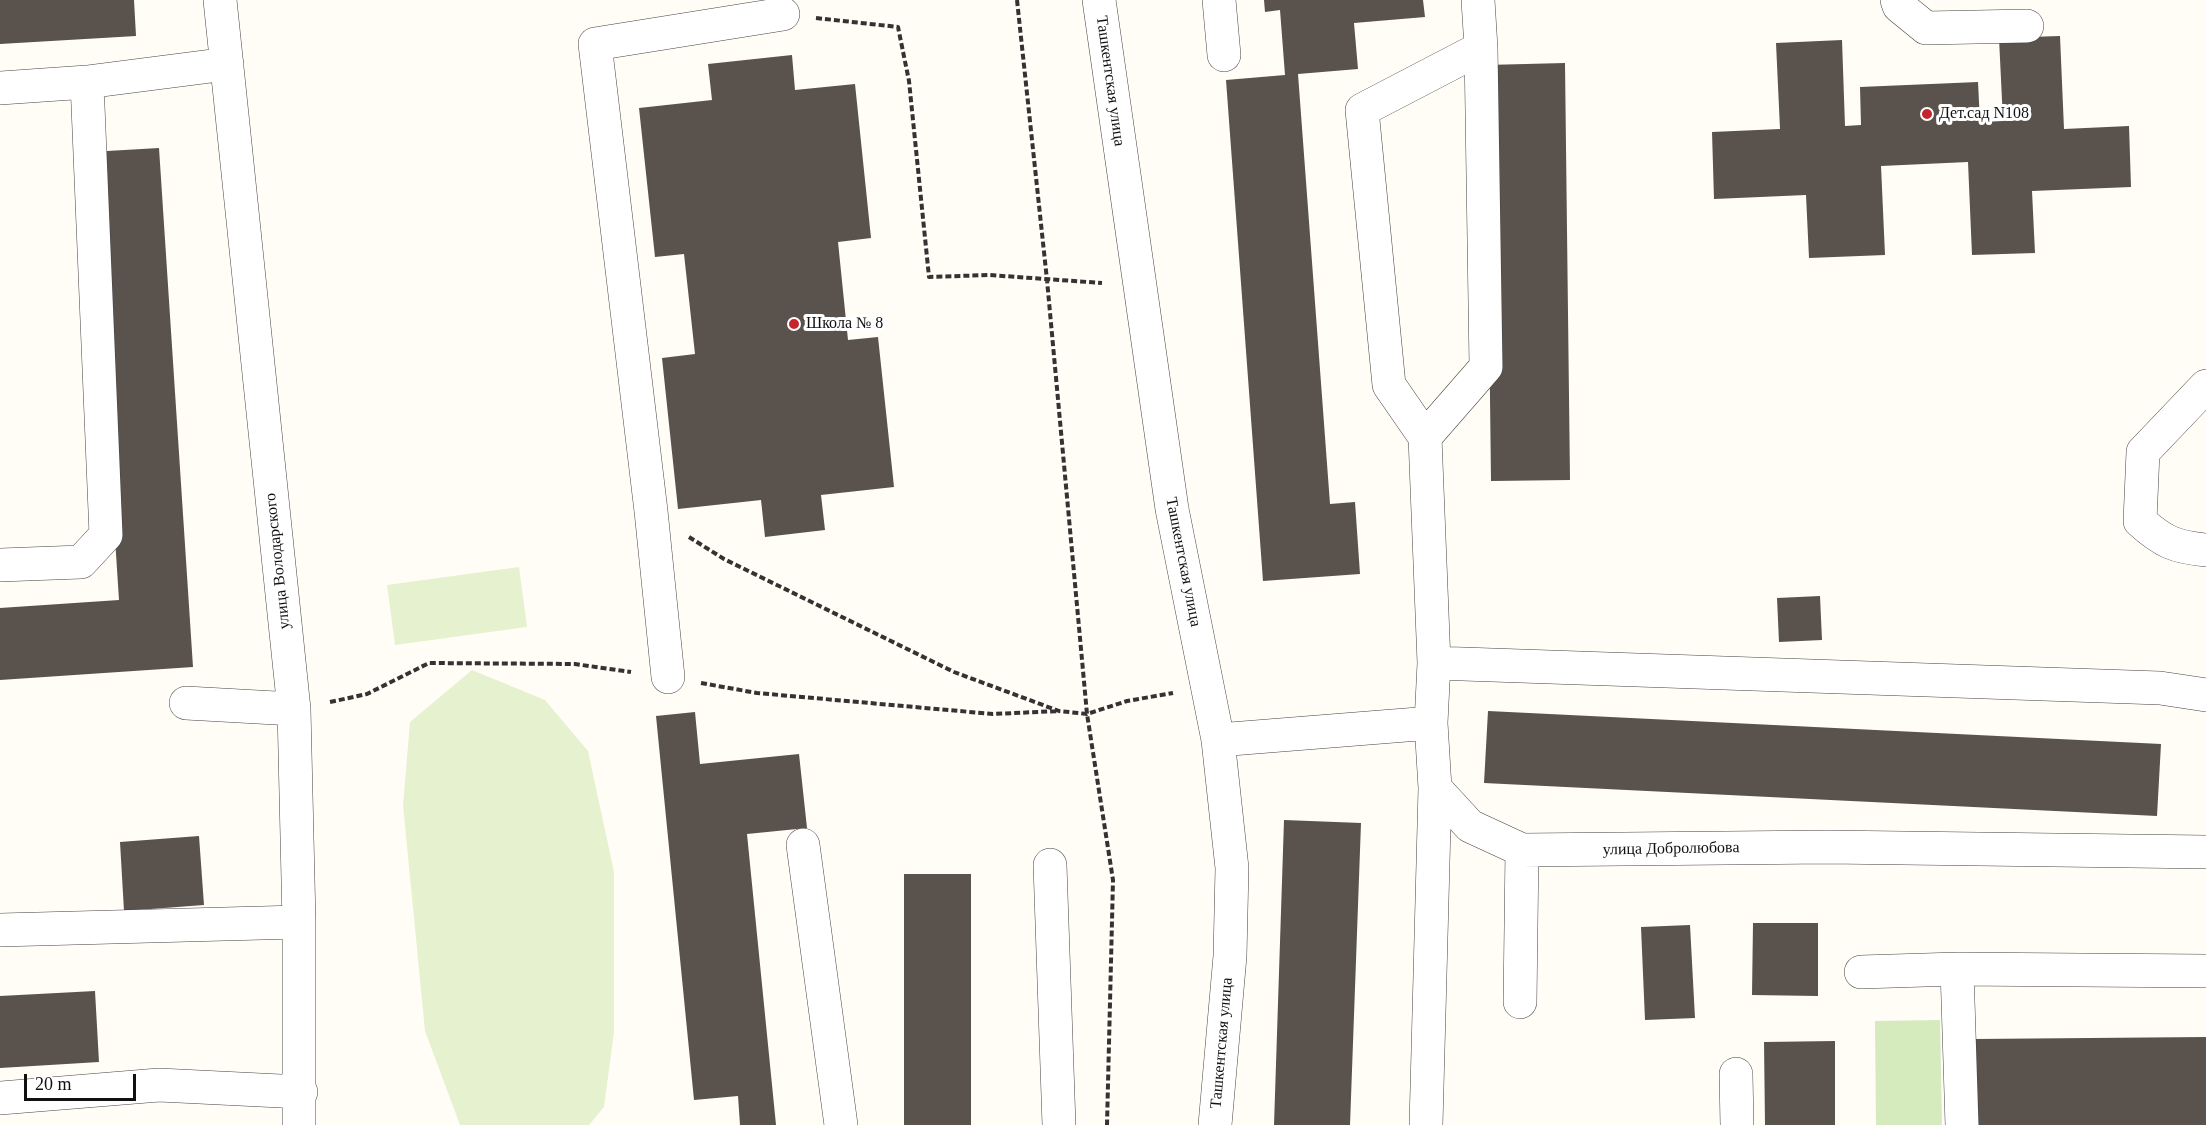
<!DOCTYPE html>
<meta charset="utf-8">
<style>
body{margin:0}
#map{position:relative;width:2206px;height:1125px;overflow:hidden;background:#fffdf5;font-family:"Times New Roman",serif}
canvas{display:block}
.scale{position:absolute;left:24px;top:1074px;width:112px;height:27px;box-sizing:border-box;border:3px solid #111;border-top:0;padding-left:8px;font-size:18px;line-height:21px;white-space:nowrap;color:#111;-webkit-text-stroke:4px #fff;paint-order:stroke}
</style>
<div id="map">
<canvas width="2206" height="1125"></canvas>
<div class="scale">20 m</div>
</div>
<script>
const c = document.querySelector('canvas').getContext('2d');
c.lineJoin = 'round';
function fill(path, color) { c.fillStyle = color; c.fill(path, 'evenodd'); }
function strokePath(path, color, width, dash) { c.strokeStyle = color; c.lineWidth = width; c.lineCap = dash ? 'butt' : 'round'; c.setLineDash(dash || []); c.stroke(path); }
function write(font, color, halo, rows, align = 'center') {
  c.font = font + ' "Times New Roman",serif'; c.lineWidth = 6; c.setLineDash([]); c.textBaseline = 'middle'; c.strokeStyle = halo; c.fillStyle = color; for (const [text, x, y, turn = 0] of rows) {
    c.save(); c.translate(x, y); c.rotate((+turn || 0) * Math.PI / 180); c.textAlign = isNaN(turn) ? turn : align; if (halo) c.strokeText(text, 0, 0); c.fillText(text, 0, 0); c.restore();
  }
}
const green = new Path2D(`
 M1940,1020l2,105h-66l-1,-104z`);
const pitch = new Path2D(`
 M519,567l8,60 -132,18 -8,-60z
 M472,670l73,30 43,51 26,121v160l-10,75 -15,18h-129l-35,-94 -22,-226 7,-83z`);
const building = new Path2D(`
 M0,0h134l2,36 -136,8z
 M1264,0h159l2,17 -71,6 4,46 -60,5 32,430 25,-2 5,72 -97,7 -37,-501 59,-5 -5,-65 -15,2z
 M2060,36l4,93 65,-3 2,61 -99,4 3,62 -63,2 -4,-93 -87,4 4,89 -76,3 -3,-63 -92,4 -2,-67 68,-3 -4,-86 66,-3 3,86 16,-1 -1,-38 118,-5 2,40 23,-1 -4,-83z
 M792,55l3,35 60,-6 16,154 -33,4 10,98 30,-3 16,150 -73,8 4,35 -60,7 -4,-37 -83,9 -16,-151 33,-4 -11,-100 -29,3 -16,-149 73,-8 -4,-36z
 M1565,63l5,417 -79,1 -5,-416z
 M159,148l34,519 -193,13v-72l119,-8 -29,-448z
 M1820,596l2,44 -43,2 -2,-44z
 M1488,711l673,33 -4,72 -673,-33z
 M695,712l5,52 99,-10 8,74 -60,6 29,291h-36l-2,-29 -44,4 -38,-384z
 M1284,820l77,3 -11,302h-76z
 M199,836l5,69 -80,6 -4,-69z
 M904,874h67v251h-67z
 M1753,923h65v73l-66,-1z
 M1690,925l5,93 -50,2 -4,-93z
 M95,991l4,71 -99,6v-72z
 M2206,1037v88h-231v-86z
 M1835,1041v84h-70l-1,-83z`);
const path = new Path2D(`
 M1017,0l30,280 40,434 26,166 -6,245
 M816,18l82,9 11,54 20,196 60,-2 113,8
 M689,537l35,22 230,113 105,39 28,3 40,-13 46,-8
 M701,683l56,10 236,21 66,-3
 M330,702l37,-8 62,-31 146,1 56,8`);
const minor = new Path2D(`
 M220,0l74,709 5,213v203
 M1099,0l73,509 46,231 14,128 -2,88 -15,169
 M1219,0l5,55
 M1897,0l2,6 27,22 101,-2
 M0,88l87,-6
 M2206,386l-63,66 -3,69c23,21 35,26 66,29
 M1425,437l-36,-52 -27,-275 119,-62 -3,-48
 M0,565l81,-3 25,-27 -19,-453 140,-18
 M1434,663l-9,-226 61,-70 -5,-319
 M668,677l-17,-166 -56,-467 188,-30
 M186,703l108,6
 M1431,723l3,-60 726,25 46,7
 M1218,740l213,-17 4,65 35,38 52,24 306,-3 378,5
 M803,845l38,280
 M1050,865l9,260
 M0,930l299,-8
 M1861,972l96,-3
 M1520,1002l2,-152
 M1736,1074l1,51
 M0,1098l159,-13 142,7
 M1426,1125l9,-337
 M1962,1125l-5,-156 249,2`);
const markers = [
 [1927,114,6,"#c4262e"],
 [794,324,6,"#c4262e"]
];
const streetNames = [
 ["Ташкентская улица",1110,81,82],
 ["улица Володарского",278,561,-96],
 ["Ташкентская улица",1183,562,79],
 ["улица Добролюбова",1671,849,-1],
 ["Ташкентская улица",1222,1043,-85]
];
const poiNames = [
 ["Дет.сад N108",1939,114],
 ["Школа № 8",806,324]
];
fill(green, '#d5ebbd');
fill(pitch, '#e6f2cf');
fill(building, '#5a524d');
strokePath(minor, '#444', 34);
strokePath(path, '#333', 4, [6, 3]);
strokePath(minor, '#fff', 33);
for (const [x, y, r, color] of markers) { const dot = new Path2D(); dot.arc(x, y, r, 0, 2 * Math.PI); c.fillStyle = color; c.fill(dot); strokePath(dot, '#fff', 2); }
write('16px', '#111', '#fff', streetNames);
write('16px', '#111', '#fff', poiNames, 'left');
</script>
